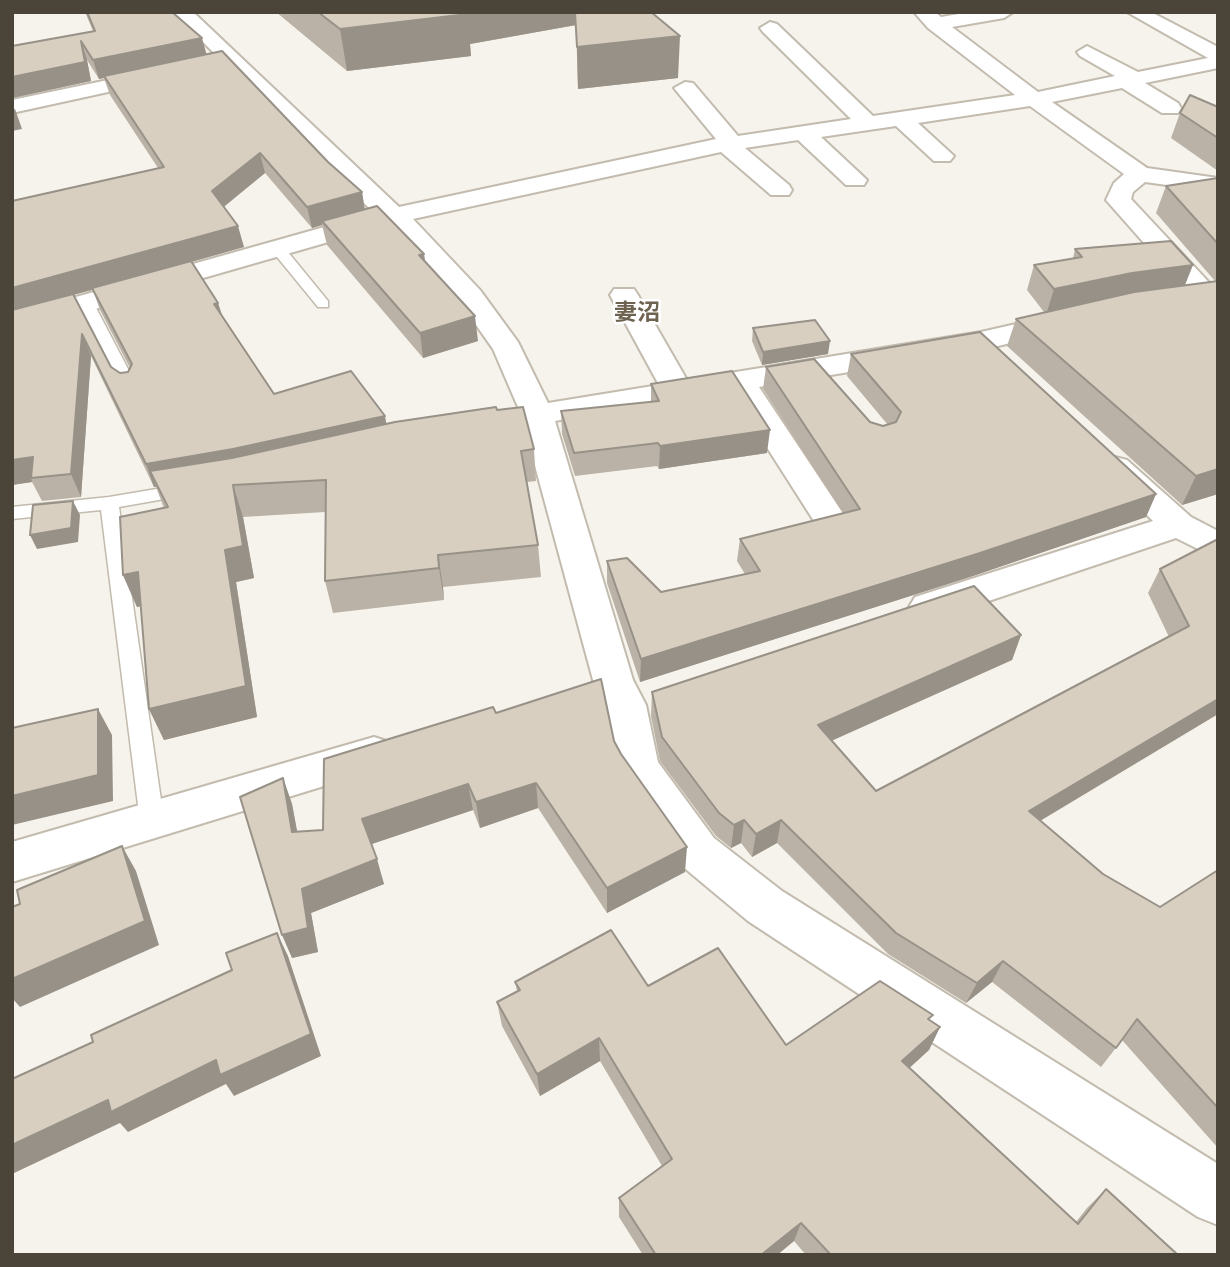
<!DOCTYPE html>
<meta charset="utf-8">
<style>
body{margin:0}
#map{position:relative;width:1230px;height:1267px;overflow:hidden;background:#f6f3ec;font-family:Raleway,sans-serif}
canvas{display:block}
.frame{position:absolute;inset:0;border:14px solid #4b4439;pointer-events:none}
</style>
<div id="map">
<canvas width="1230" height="1267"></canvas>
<div class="frame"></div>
</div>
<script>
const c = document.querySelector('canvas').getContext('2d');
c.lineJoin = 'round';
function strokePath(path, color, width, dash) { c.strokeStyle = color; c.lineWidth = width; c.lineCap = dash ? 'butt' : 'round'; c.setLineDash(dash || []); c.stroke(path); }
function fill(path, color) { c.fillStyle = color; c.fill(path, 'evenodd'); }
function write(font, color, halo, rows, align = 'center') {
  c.font = font + ' Raleway,"Noto Sans JP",sans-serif'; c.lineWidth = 5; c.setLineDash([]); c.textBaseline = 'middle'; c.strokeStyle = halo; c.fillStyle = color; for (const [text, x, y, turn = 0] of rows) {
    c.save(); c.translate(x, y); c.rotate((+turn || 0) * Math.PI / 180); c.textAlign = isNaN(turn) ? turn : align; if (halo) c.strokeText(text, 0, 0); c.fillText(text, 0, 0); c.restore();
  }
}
const service = new Path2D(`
 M278,245l5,1 45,55v6h-10l-45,-55v-6z
 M86,299l8,5 44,84 -2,4 -6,1 -8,-5 -44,-84z
 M186,484l9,6 -2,4 -74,13 45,314 -3,7 -9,3 -9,-3 -3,-7 -39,-311 -89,9v-12l97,-10z`);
const minor = new Path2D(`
 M173,12h20l206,195 317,-68 -42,-51 11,-6 8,1 45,53 113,-17 -88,-87 -3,-4 10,-6 7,2 96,92 142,-21 -87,-67 -14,-16h21l6,5 29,-5h43l-9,6 -52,9 86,65 77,-16 -35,-20 -3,-4 10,-6 51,26 70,-14 -81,-46h24l67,35v21l-73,15 33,20 3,5 -3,5h-16l-40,-25 -70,14 95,66 71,10v14l-73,-10 -12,10 -2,7 87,93v12h-20l-92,-104 8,-17 10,-9 -94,-68 -112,17 36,33 -4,5h-16l-38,-35 -75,11 46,43 -3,5h-18l-48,-45 -53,8 44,37 3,5 -3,5h-18l-50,-43 -308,67 67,71 38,52 30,61 111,-18 -49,-90 4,-6h20l4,6 49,85 294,-48 79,-18 10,3 4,6 -4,6 -89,21 -222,37 89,134 -5,8 -12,4 -12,-4 -88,-138 -176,30 78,259 13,25 12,57 56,76 68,53 436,273v61l-20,-8 -450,-296 -66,-55 -59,-87 -6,-12 -11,-62 -13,-25 -72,-266 -28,-65 -33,-47 -69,-78 -379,109v-18l362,-102z
 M156,70l7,2 3,4 -3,4 -151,33v-13z
 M1115,457l12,3 64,57 27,14v28l-42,-21 -235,79 -13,3 -13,-3 -6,-10 6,-10 238,-76 -55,-54 5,-7z
 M374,737l15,5 6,12 -6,12 -377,116v-40z`);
const wall = new Path2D(`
 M85,12h87l34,42 156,138 3,17 59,45 1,8 53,79 -55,17 -96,-113 -5,-20 -10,3 -47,-55 -41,34 20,40 -52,15 26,41 4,12 52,79 113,30 110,-14 37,39 2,32 -9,1 11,63 3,32 -98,10 1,13 -111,13 -8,-32v-69l-82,5 11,61 -18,4 21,135 -93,23 -15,-31 -8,-103 -4,1 -14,-32 41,-67 -8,-21h-2l-63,-131 -10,141 -39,4 -10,-19 -20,3v-284l146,-33 -48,-73 -6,-17 -5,1 -12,-19 4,21 -79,17 81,-67zM93,290l7,20 30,58 -2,4 -8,1 -9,-6 -38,-72z
 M276,12h375l27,66 -100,11 -2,-64 -106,19 1,12 -124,15z
 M1218,107v64l-47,-33 9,-25z
 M1218,178v316l-36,11 -175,-159 9,-27 28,-7 -17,-22 7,-25 39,-7 2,-9 110,36 30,-4 -59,-68 10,-27z
 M753,328l75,26 -66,11 -10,-24z
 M851,354l305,140 -10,23 -176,60 -330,105 -33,-99v-22l54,31 84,-18 -8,-13 3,-22 103,-26 -80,-124 3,-22 104,55 13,4 5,-1 -41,-49z
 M651,384l116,69 -108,16 -2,-3 -82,10 -13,-42 -1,-23 90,-9z
 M1218,539v175l-178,107 63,53 57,33 58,-37v278l-96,-108 -21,27 -109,-85 -26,21 -78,-49 -111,-111 -25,14 -11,-14 -10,5 -15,-12 -56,-75 -9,-45 1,-24 369,-57 -9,25 -181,81 45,50 293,-154 -21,-44 12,-24z
 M496,713l118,28 71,131 -78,41 -69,-105 -58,20 -7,-18 -102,34 13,40 -73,29 7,39 -26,6 -9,-180 9,26 5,28 26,-2z
 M515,982l133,4 138,59 145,-24 9,6 -11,23 -20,18 167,154 11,-14 19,-19 72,66h-372l-12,-14 -17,14h-134l-24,-38v-19l43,-32 -62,-105 -60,35 -38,-70 -5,-24 20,-11z`);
const shadedWall = new Path2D(`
 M462,12h113l1,13 -106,19 1,12 -124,15 -7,-42z
 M680,36l-2,42 -100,11 -1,-42z
 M202,38l5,18 -108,23 -6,-19z
 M81,41l6,19 4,21 -79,17v-21z
 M15,109l7,20 -10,2v-21z
 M260,153l5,20 -48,39 -5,-21z
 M362,192l3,21 -43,8v4l-10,3 -5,-21z
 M238,226l6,21 -232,65v-24z
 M424,254l3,24 -8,-23z
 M1193,265l-10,25 -137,25 8,-26 78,-16z
 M218,303l7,22 -11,-21z
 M475,316l3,25 -55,17 -3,-25z
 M82,334l9,22 -10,141 -10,-23z
 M830,341l-2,13 -66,11 1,-13z
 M385,416l4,23 -239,32 6,16h-2l-8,-23z
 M770,430l-3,23 -108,16 1,-23z
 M33,457l-2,21 1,4 -20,3v-25z
 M1218,469v25l-36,11 14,-29z
 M233,485l10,32 11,61 -18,4 21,135 -93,23 -15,-31 76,-159z
 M1156,494l-10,23 -176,60 -330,105 1,-23z
 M73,501l7,14 -2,27 -41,7 -7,-14z
 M438,555l5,32 1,13 -5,-32z
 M138,572l14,32 -15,3 -14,-32z
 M1021,635l-9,25 -199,89 5,-24z
 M1218,699v15l-200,120 11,-23z
 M98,709l14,26 1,66 -101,24v-29z
 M283,778l9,26 10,53 -10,-25z
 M536,783l2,25 -58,20 -4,-26z
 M468,784l5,26 -104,35 -7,-26z
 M744,820l-3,23 -10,5 3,-23z
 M781,820l-4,23 -25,14 4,-23z
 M122,846l14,25 23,74 -139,62 -8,-9v-19z
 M687,847l-2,25 -78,41v-25z
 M377,859l7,25 -73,29 7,39 -26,6 -10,-23 20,-46z
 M277,933l11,23 33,100 -87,40 -8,-12 -98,48 -8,-9 -108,51v-29z
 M1003,961l-11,21 -26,21 11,-20z
 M940,1027l-11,23 -37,34 10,-23z
 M599,1038l1,23 -60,35 -3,-22z
 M801,1223l-7,18 -17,14h-16z`);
const building = new Path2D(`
 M87,12h85l30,26 -109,22 -12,-19 4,21 -73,15v-31l83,-15z
 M318,12h148l2,2 -128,15z
 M575,12h76l29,24 -103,11z
 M222,51l106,111 34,30 -55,15 -47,-54 -48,38 26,35 -226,62v-87l152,-34 -60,-91z
 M1190,95l28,12v31l-38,-25z
 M1218,178v66l-52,-58z
 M377,206l47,48 -5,1 56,61 -55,17 -98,-112z
 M1171,241l22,24 -61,8 -78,16 -20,-24 48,-8 -7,-8z
 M191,261l27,42 -4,1 60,90 77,-23 34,45 -152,33 -87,15 -64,-130 -11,140 -40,4 2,-21 -21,3v-150l61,-16 38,73 9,6 8,-1 4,-8 -40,-76z
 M1218,281v188l-22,7 -180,-157 118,-27z
 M815,320l15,21 -67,11 -10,-24z
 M980,332l176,162 -179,60 -336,105 -34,-98 20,-3 34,34 99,-21 -20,-32 120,-30 -94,-142 48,-8 56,63 13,4 13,-4 5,-10 -50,-58z
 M732,371l38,59 -110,16 -2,-3 -84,10 -13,-42 98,-10 -8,-17z
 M496,407l1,3 26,-3 11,42 -13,2 17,94 -100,10 1,13 -114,13 1,-101 -93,5 10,61 -18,4 21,136 -97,23 -11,-137 -15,3 -3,-58 48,-10 -18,-36 82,-13 163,-36z
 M73,501l-2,27 -41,7 3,-30z
 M1218,539v160l-189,112 74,63 57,33 58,-37v238l-81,-89 -21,29 -113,-87 -26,22 -81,-50 -115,-113 -25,14 -12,-14 -10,5 -15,-12 -57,-76 -10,-45 322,-106 47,49 -203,90 58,66 313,-165 -29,-57z
 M601,679l13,62 7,13 66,93 -80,41 -71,-105 -60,19 -8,-18 -106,35 15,40 -75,30 6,39 -26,7 -42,-138 43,-19 9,54 31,-2 1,-71 169,-52 3,6z
 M98,709v66l-86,21v-68z
 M122,846l23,75 -133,58v-72l8,-3 -3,-14z
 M611,930l37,56 70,-38 68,97 94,-64 53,34 -5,4 12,8 -38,34 176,163 28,-35 72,66h-347l-30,-32 -40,32h-105l-37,-57 53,-39 -73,-121 -62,36 -40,-72 23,-12 -5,-8z
 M277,933l34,101 -91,41 -4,-15 -105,52 -3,-12 -96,45v-66l81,-37 -2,-7 141,-65 -6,-17z`);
const farQuarternames = [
 ["妻沼",637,313]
];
strokePath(service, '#c2bbae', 3);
strokePath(minor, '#c2bbae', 4);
fill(service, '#fff');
fill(minor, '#fff');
fill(wall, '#bab2a6');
fill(shadedWall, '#979187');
fill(building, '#d8cfc1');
strokePath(building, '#979187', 2);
write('bold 23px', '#6e6250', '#fff', farQuarternames);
</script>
